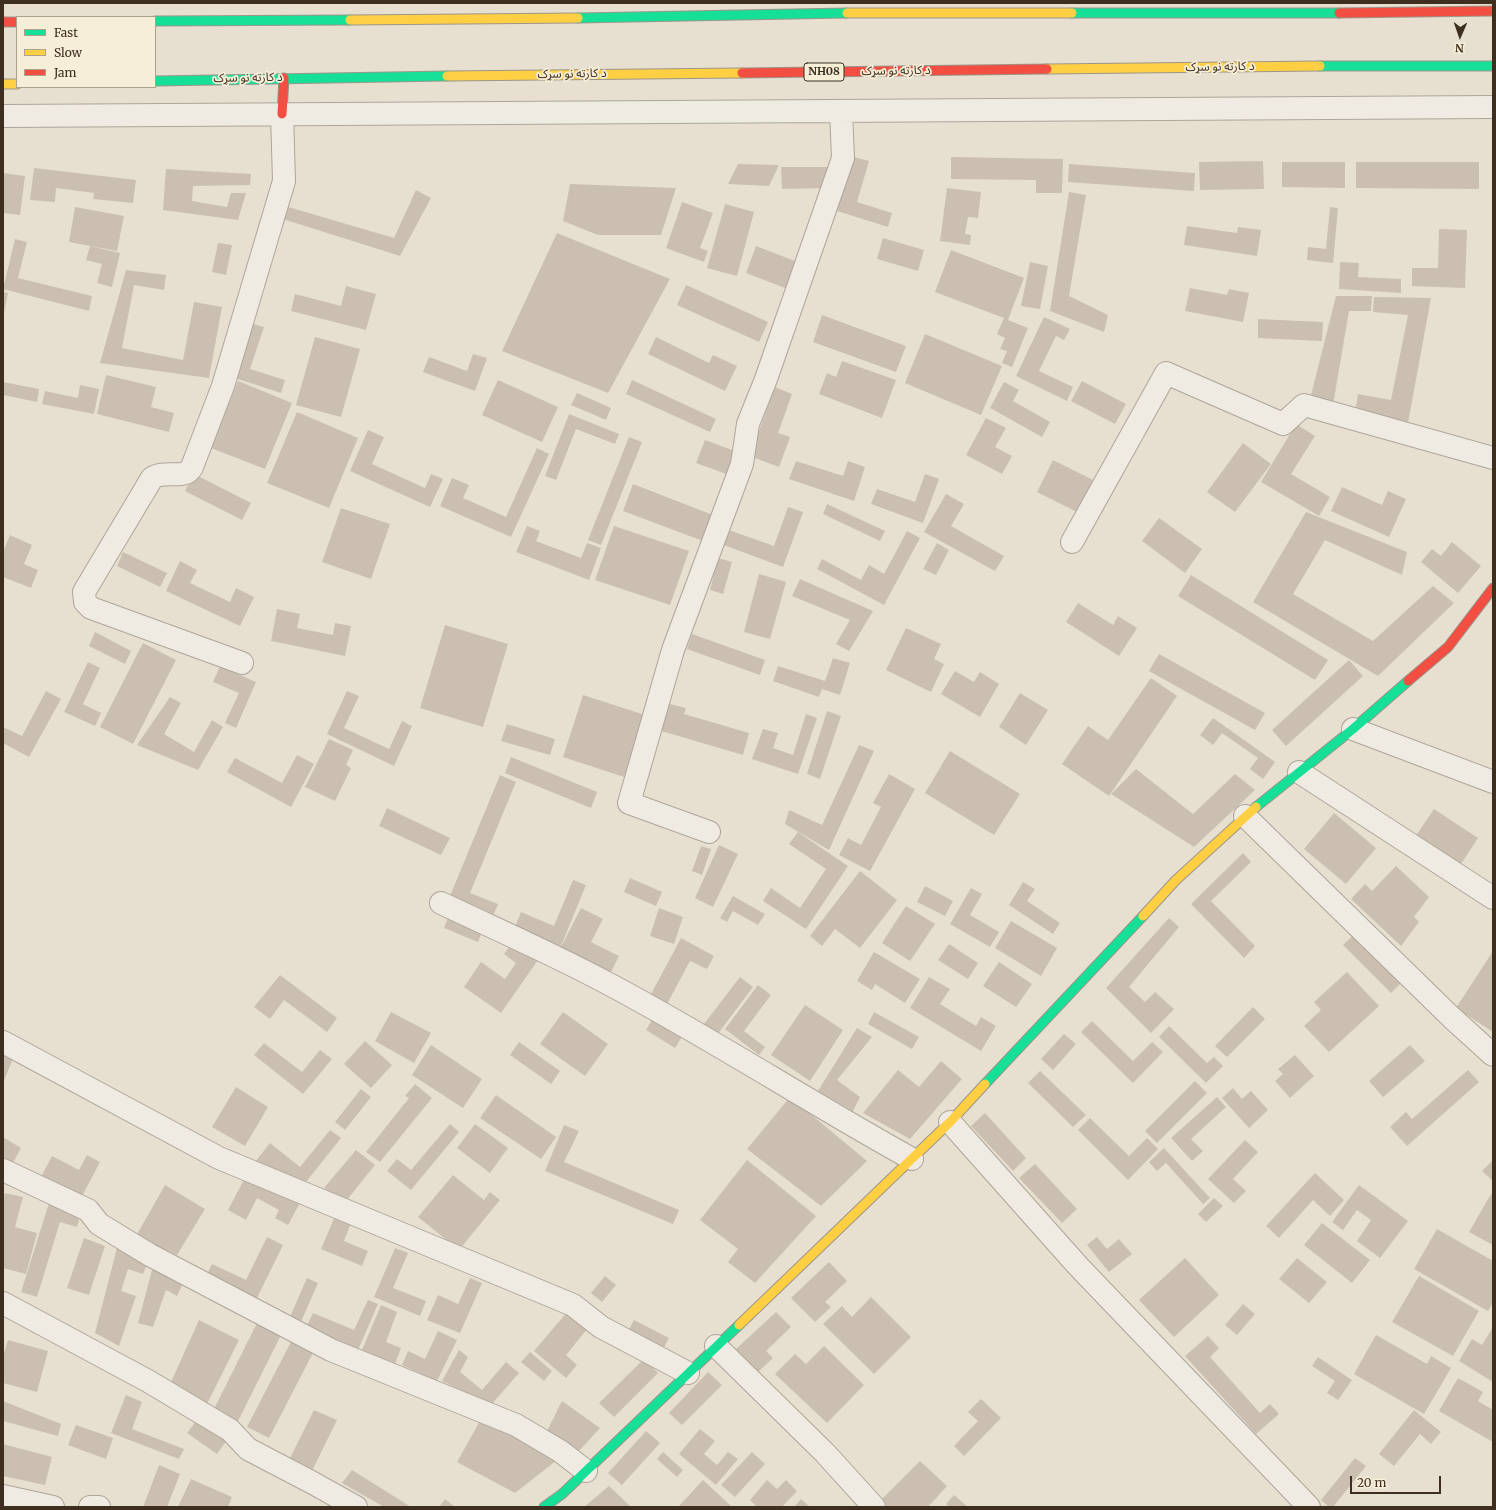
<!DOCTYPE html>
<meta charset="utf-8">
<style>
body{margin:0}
#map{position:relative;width:1496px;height:1510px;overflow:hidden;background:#e7e0d1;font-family:Merriweather,serif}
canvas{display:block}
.frame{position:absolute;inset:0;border:4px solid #3d2e20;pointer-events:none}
.legend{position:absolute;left:16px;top:16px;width:140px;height:72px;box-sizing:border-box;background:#f7eed8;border:1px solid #ada18e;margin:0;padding:5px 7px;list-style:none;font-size:12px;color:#3d2e20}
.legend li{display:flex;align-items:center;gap:8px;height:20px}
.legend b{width:20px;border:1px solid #ada18e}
.north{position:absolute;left:1440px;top:16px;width:40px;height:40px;-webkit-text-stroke:3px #f7eed8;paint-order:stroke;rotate:182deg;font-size:11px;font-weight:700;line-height:16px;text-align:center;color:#3d2e20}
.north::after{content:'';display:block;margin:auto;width:14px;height:18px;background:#3d2e20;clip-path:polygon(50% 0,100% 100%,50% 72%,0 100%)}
.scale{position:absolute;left:1350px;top:1476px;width:91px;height:18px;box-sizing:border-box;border:2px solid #3d2e20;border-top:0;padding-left:5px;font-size:12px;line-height:14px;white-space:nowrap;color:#3d2e20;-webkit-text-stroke:3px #f7eed8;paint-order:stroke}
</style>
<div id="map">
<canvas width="1496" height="1510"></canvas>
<div class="frame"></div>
<ul class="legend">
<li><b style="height:5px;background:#16e098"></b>Fast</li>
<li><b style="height:5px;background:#ffcf43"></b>Slow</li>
<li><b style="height:5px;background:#f24e42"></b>Jam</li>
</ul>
<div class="north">N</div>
<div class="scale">20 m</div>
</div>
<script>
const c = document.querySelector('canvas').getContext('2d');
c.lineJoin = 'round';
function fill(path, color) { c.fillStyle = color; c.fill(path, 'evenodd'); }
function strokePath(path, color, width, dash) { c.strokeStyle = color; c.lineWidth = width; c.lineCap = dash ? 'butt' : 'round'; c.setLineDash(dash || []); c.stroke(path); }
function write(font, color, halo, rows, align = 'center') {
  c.font = font + ' Merriweather,"Noto Sans Arabic",serif'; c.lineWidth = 3.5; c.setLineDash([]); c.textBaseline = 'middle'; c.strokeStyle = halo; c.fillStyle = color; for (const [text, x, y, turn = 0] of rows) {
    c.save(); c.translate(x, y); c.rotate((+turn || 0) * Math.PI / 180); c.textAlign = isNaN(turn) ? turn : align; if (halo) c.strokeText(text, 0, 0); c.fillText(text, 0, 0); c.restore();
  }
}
const building = new Path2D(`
 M854,157l15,4 -12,41 35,11 -4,14 -51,-16z
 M951,157l112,2 -1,34h-26v-13l-85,-1z
 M1263,161l1,28 -64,1 -1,-28z
 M1282,162h63v26l-63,-1z
 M1356,162h123v27l-123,-1z
 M738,164l41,1 -10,21 -41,-2z
 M1069,164l126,9 -1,18 -126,-9z
 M781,167h46v21l-45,1z
 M34,168l102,12 -3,23 -40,-4 1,-6 -38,-5 -1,14 -25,-2z
 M166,169l85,5 -1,11 -57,1 -1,15 35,6 4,-14h15l-8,27 -75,-10z
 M3,173l22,3 -5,39 -17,-2z
 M570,184l106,4 -15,47h-63l-35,-14z
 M947,188l34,4 -3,26 -10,-1 -3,17 6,1 -1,10 -30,-4z
 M416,190l15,8 -31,58 -117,-37 2,-13 109,32z
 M1069,192l17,3 -17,101 39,19 -4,17 -54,-21z
 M682,202l31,11 -13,35 8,3 -4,11 -38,-14z
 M725,204l29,8 -17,64 -30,-8z
 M75,207l49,9 -7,35 -48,-9z
 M1330,207l8,1 -5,55 -26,-3 1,-13 18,2z
 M1187,226l50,7 1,-6 23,3 -4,26 -73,-11z
 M1439,229l28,1 -2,58 -53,-2v-18h26z
 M557,233l113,46 -62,114 -106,-42z
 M883,238l41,12 -6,21 -41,-12z
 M15,239l12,3 -9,36 74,18 -3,15 -86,-22z
 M218,243l14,2 -6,30 -14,-3z
 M90,246l30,7 -8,34 -15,-4 5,-19 -16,-4z
 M756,246l39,15 -10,27 -39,-15z
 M951,250l73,28 -16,42 20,8 -16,39 -10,-4 5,-12 -7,-2 5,-11 -8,-4 7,-16 -69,-26z
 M1030,262l18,4 -8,43 -19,-3z
 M1340,262l19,1 -1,14 43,2v14l-62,-4z
 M126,270l40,5 -2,15 -30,-5 -12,63 61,12 11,-58 28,5 -13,71 -109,-15z
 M686,285l82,37 -9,20 -82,-37z
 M346,286l30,8 -10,36 -75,-19 4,-17 46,12z
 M1190,288l37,7 2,-6 20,4 -6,29 -58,-11z
 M3,292l5,1 -4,20h-1z
 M1336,296h36l-1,15h-22l-16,94 -23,-6z
 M1374,297l57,1 -23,125 -53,-10 3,-19 33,6 17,-85 -35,-3z
 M822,315l84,31 -10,26 -83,-30z
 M1044,317l26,12 -6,11 -8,-4 -17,35 34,16 -6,14 -51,-25z
 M1258,319l65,3 -1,19 -64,-3z
 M247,322l17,5 -14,42 35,11 -4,13 -52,-17z
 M925,334l77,32 -21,49 -76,-32z
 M315,337l45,12 -19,68 -45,-12z
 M656,337l53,26 4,-8 24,11 -12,25 -77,-37z
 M473,354l14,4 -12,33 -52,-19 6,-15 38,14z
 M842,361l54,19 -14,38 -63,-24 8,-21 9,4z
 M106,375l50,12 -5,20 23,6 -5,19 -72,-18z
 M498,380l60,27 -16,35 -60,-27z
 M632,380l84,39 -6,13 -84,-38z
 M238,381l54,22 -27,66 -54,-21z
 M1082,381l44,23 -11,20 -44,-23z
 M3,382l36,7 -2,13 -34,-7z
 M1004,382l15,8 -6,11 37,21 -8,15 -52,-29z
 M80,385l19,4 -5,25 -52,-10 3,-13 33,7z
 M775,387l17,7 -14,39 12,4 -11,30 -29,-11z
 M577,393l34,15 -5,12 -35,-15z
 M297,412l61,26 -29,70 -62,-25z
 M569,414l50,20 -4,10 -39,-15 -20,51 -11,-4z
 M986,418l20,10 -11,19 17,9 -10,18 -36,-19z
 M1296,424l19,12 -24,38 39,23 -11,19 -58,-34z
 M368,430l16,7 -12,27 53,24 6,-14 12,5 -13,28 -80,-36z
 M629,437l13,5 -41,103 -13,-5z
 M705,440l35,13 -8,23 -36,-13z
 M1243,443l28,21 -36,48 -28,-20z
 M537,448l12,6 -38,83 -71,-31 12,-28 17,7 -6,13 43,19z
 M1053,460l40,20 -16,32 -40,-20z
 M796,461l47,15 5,-15 17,6 -11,34 -65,-22z
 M194,474l57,29 -9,17 -57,-29z
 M925,474l14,5 -16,44 -52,-19 6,-15 38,13z
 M633,484l80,31 -10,26 -80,-30z
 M1342,487l40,18 6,-14 18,8 -17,38 -58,-26z
 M946,494l18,10 -13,22 53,30 -9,15 -71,-39z
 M827,504l58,27 -5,10 -57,-27z
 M788,507l15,5 -20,55 -62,-23 5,-15 48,17z
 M341,508l49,16 -19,55 -49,-17z
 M1306,512l101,40 -5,23 -77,-35 -32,54 80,47 60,-55 21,17 -76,73 -125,-74z
 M1159,518l43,31 -17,24 -43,-32z
 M527,526l13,5 -4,10 45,17 6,-15 14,5 -12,32 -73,-28z
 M614,526l75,25 -19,54 -75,-25z
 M907,531l13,7 -36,67 -67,-36 5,-10 39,21 8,-15 15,9z
 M10,535l22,10 -8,19 14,6 -7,18 -28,-11v-25z
 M1452,542l29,24 -23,27 -37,-31 11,-13 9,7z
 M937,543l12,7 -13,25 -13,-6z
 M123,552l44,21 -7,14 -43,-21z
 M718,558l14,4 -9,32 -13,-4z
 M180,561l17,9 -7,13 40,19 6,-14 18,9 -14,29 -74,-35z
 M759,574l27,8 -16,57 -26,-7z
 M1191,575l137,85 -13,20 -137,-84z
 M800,579l73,32 -24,40 -13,-7 14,-24 -58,-24z
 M1078,603l35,22 5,-9 19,12 -18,28 -53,-34z
 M277,609l23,5 -3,14 36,7 2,-12 16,3 -6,30 -74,-15z
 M445,625l63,19 -25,83 -63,-19z
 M906,628l35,16 -7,15 10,5 -13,28 -45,-22z
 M95,632l36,19 -6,13 -36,-18z
 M692,634l73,26 -5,15 -73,-26z
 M143,643l33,17 -43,84 -33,-17z
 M1159,654l106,59 -10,17 -106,-59z
 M833,658l17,5 -10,32 -18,-6 -3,8 -46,-16 5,-15 47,15z
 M1349,660l14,16 -77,70 -14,-16z
 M88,662l12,6 -17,36 18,9 -6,13 -31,-14z
 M220,666l36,16 -20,46 -11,-5 14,-30 -26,-11z
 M955,671l19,11 6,-10 19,12 -19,33 -39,-23z
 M1151,678l26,18 -68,100 -47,-32 26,-38 20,14z
 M46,691l15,8 -32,58 -26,-14v-16l19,9z
 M347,691l12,5 -15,32 45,21 13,-28 10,5 -18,40 -67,-32z
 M1020,693l28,17 -22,35 -27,-18z
 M583,695l62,20 -21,62 -61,-20z
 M170,697l11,6 -17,31 30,18 18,-32 11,7 -25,43 -61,-25z
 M666,703l20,5 -2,6 65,19 -6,22 -85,-25z
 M827,711l14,5 -21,63 -13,-5z
 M806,714l11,4 -19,56 -46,-15 11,-30 15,4 -5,15 20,7z
 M1213,718l62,44 -12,17 -13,-10 8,-11 -36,-25 -9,12 -13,-10z
 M507,724l48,15 -5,16 -49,-14z
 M329,739l24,11 -7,15 5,3 -16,33 -30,-14z
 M859,745l15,6 -45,99 -44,-26 4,-14 33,15z
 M950,751l70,43 -26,41 -69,-42z
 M297,755l17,9 -23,43 -64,-35 8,-14 47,25z
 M511,757l86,35 -6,16 -86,-35z
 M1136,769l57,45 42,-40 20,16 -61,57 -83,-53z
 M889,774l26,15 -45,82 -31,-16 9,-17 13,7 20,-38 -8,-4z
 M500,775l16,7 -46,111 28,11 -4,10 -44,-18z
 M387,808l63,30 -9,17 -62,-29z
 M1434,809l44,29 -19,29 -44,-30z
 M1334,813l42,35 -30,36 -42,-35z
 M798,832l50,34 -42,63 -43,-28 8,-13 29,20 26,-39 -37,-25z
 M719,845l19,9 -25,53 -18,-9z
 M701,846l10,3 -9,26 -10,-4z
 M1243,853l8,9 -40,39 44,45 -11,12 -53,-54z
 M1396,866l33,31 -15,20 5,5 -18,24 -50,-47 14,-15 7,7z
 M860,871l37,29 -37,48 -25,-19 -13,17 -12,-10z
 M630,878l32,14 -6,14 -32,-14z
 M573,880l13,5 -25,61 -46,-19 6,-15 33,14z
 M1023,882l12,7 -8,12 33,22 -7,11 -44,-29z
 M925,886l28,15 -8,15 -28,-14z
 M971,888l11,6 -12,21 29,17 -9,15 -40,-23z
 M733,896l32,18 -7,11 -25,-14 -6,11 -7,-4z
 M906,906l29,18 -25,37 -28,-18z
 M581,908l22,11 -12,23 28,14 -8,16 -50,-25z
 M659,908l24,9 -9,27 -24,-8z
 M449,915l34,14 -5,13 -34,-14z
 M1169,918l10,9 -50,60 16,15 10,-10 19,17 -23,24 -45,-45z
 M1011,921l46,27 -16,28 -46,-28z
 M1360,929l48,47 -17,17 -48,-48z
 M681,938l33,18 -7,13 -17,-8 -23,43 -17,-8z
 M512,943l26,17 -37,53 -37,-26 17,-25 24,17 11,-16 -12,-9z
 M949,944l29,19 -10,16 -30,-19z
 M1493,951v81l-37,-24z
 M874,952l46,27 -15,24 -30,-19 -3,6 -15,-9z
 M999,962l33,22 -16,23 -33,-21z
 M1347,972l32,34 -50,46 -25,-26 17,-16 -7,-8z
 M280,975l57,43 -10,14 -43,-32 -14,19 -16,-12z
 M740,977l13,10 -36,48 -13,-11z
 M929,977l21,12 -10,15 36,22 5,-9 15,9 -15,25 -71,-43z
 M758,985l13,10 -27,36 21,16 -6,8 -34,-26z
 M805,1005l38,25 -33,51 -39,-26z
 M1253,1007l12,12 -38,38 -12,-11z
 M391,1012l40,21 -17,30 -39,-22z
 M563,1012l45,32 -23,32 -45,-32z
 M874,1012l45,25 -7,12 -44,-25z
 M653,1018l30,17 -8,13 -29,-18z
 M1092,1021l41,40 19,-19 11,10 -30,31 -52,-51z
 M1169,1026l38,37 7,-6 9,9 -17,17 -47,-46z
 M857,1028l15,9 -35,43 23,17 -7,14 -35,-20z
 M1064,1034l12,10 -23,26 -12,-11z
 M365,1041l27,24 -21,23 -27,-24z
 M519,1042l41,29 -9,13 -41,-29z
 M264,1043l38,29 18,-22 12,9 -29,35 -49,-39z
 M431,1045l51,34 -19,29 -51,-33z
 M1410,1045l15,16 -42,36 -14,-16z
 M3,1051l11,5 -11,27z
 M1295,1055l19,21 -24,22 -15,-17 8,-7 -5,-5z
 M941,1061l21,18 -52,60 -47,-26 35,-43 21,17z
 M1468,1070l11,12 -72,64 -17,-19 16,-15 6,7z
 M1040,1071l46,44 -13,12 -45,-44z
 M1195,1081l12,12 -50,50 -12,-12z
 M415,1084l17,14 -52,64 -14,-10 43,-54 -4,-2z
 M236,1087l32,20 -23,39 -33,-19z
 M1233,1088l9,11 9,-8 17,19 -19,18 -27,-30z
 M361,1089l10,8 -26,33 -10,-8z
 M496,1095l60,42 -15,22 -61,-41z
 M790,1097l77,64 -46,45 -74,-57z
 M1217,1097l9,10 -35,32 12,12 -11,10 -21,-23z
 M985,1113l41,45 -13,13 -42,-45z
 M1090,1118l39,38 18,-18 11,11 -30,31 -50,-50z
 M450,1124l9,8 -48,58 -24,-19 10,-12 14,11z
 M475,1124l33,24 -18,25 -33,-25z
 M564,1125l15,6 -15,31 115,48 -6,14 -128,-53z
 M330,1130l11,8 -35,44 -51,-20 15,-19 30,24z
 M3,1137l18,11 -8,15 -10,-6z
 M1245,1140l13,12 -25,27 13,12 -12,12 -26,-24z
 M1164,1148l46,50 -7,6 -37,-41 -9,8 -8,-9z
 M356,1150l19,15 -29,36 -22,-13z
 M87,1155l13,7 -19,36 -40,-21 11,-21 27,14z
 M747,1160l69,56 -61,67 -27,-21 10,-13 -38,-29z
 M1493,1160v21l-11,-10z
 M1035,1164l42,45 -15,14 -43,-45z
 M248,1172l53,29 -13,24 -13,-7 4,-8 -22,-12 -11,22 -18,-10z
 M1315,1173l29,27 -14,16 -17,-16 -34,38 -13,-12z
 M453,1175l31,25 6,-8 10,8 -41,50 -41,-33z
 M165,1185l40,24 -28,46 -41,-19z
 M1359,1185l49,36 -28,37 -23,-17 14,-21 -14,-10 -14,20 -11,-8z
 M5,1193l18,4 -8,30 22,6 -11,41 -23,-6v-68z
 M1491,1194l2,1v50l-24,-13z
 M1214,1198l9,8 -17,16 -8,-8z
 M49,1203l32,10 -4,14 -17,-5 -23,75 -16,-5z
 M335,1216l16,7 -7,18 24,10 -6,15 -41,-17z
 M1322,1223l48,37 -18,23 -48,-38z
 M1437,1229l56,32v42l-5,8 -74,-42z
 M267,1237l16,8 -29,59 -50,-24 8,-16 34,16z
 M1097,1237l10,12 12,-10 13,15 -23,18 -22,-27z
 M84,1238l21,8 -16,49 -22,-7z
 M118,1244l30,18 -5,12 -15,-5 -7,22 15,5 -17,50 -24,-13z
 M395,1248l13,5 -15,35 33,13 -6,15 -46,-19z
 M1185,1258l34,37 -45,42 -35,-37z
 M1297,1258l30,24 -18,21 -30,-24z
 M829,1262l18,19 -22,21 6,5 -16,15 -24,-24z
 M153,1266l31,15 -7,15 -11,-6 -13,37 -15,-4z
 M605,1276l11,9 -14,17 -11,-9z
 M1419,1276l60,35 -26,45 -61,-34z
 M307,1278l11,5 -18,41 -11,-5z
 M470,1278l12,5 -22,50 -33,-13 11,-25 20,9z
 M871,1297l40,40 -37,37 -51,-50 19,-18 10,11z
 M368,1300l10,4 -20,46 -52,-22 7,-15 41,17z
 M1243,1304l12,10 -18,21 -12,-10z
 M381,1305l16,7 -11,30 15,6 -6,16 -33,-14z
 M568,1311l20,17 -22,27 11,10 -11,13 -32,-27z
 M776,1312l15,15 -25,24 7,7 -15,14 -22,-23z
 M199,1320l40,20 -32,64 -36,-22z
 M634,1320l35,18 -7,13 -35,-18z
 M257,1323l24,12 -44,88 -24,-12z
 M1493,1327v55l-34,-21 13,-22 10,6z
 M438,1331l19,9 -20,41 -35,-16 6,-14 17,8z
 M1376,1335l51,29 4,-8 20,12 -27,46 -70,-40z
 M294,1336l22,11 -47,91 -22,-11z
 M1208,1336l11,12 -9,9 50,56 10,-9 9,10 -23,20 -71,-78z
 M8,1340l40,11 -11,41 -34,-9v-27z
 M824,1346l40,39 -37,38 -52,-49 20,-20 11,10z
 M459,1350l9,7 -8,15 22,18 24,-28 13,11 -28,32 -49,-24z
 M530,1352l22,19 -8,10 -23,-19z
 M1318,1357l34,23 -14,20 -11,-7 8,-12 -23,-15z
 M644,1359l14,14 -44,44 -15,-14z
 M708,1372l14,13 -40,40 -13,-12z
 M1458,1378l25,14 -5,9 15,9v32l-54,-31z
 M126,1395l16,7 -10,27 52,20 -5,10 -68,-26z
 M981,1399l20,19 -37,38 -10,-10 24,-25 -10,-9z
 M3,1401l58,23 -3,12 -55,-15z
 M562,1401l38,27 -21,23 -32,-20z
 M314,1410l23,10 -24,49 -23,-11z
 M1414,1410l27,22 -10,12 -11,-10 -26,32 -15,-12z
 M197,1420l30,20 -10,14 -30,-21z
 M480,1421l81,36 -46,36 -58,-31z
 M76,1425l37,13 -7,21 -38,-14z
 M700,1429l15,12 -11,13 13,11 11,-13 10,7 -22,26 -37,-31z
 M646,1431l14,12 -38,42 -14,-12z
 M3,1444l49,13 -7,28 -42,-9z
 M663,1452l20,18 -6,7 -20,-18z
 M752,1452l13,12 -30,33 -14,-12z
 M1355,1458l11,8 -33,41h-4l-8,-7z
 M920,1461l27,25 -19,21h-40l-7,-7z
 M159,1465l21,9 -13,33h-24z
 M352,1470l59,37h-27l-42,-24z
 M191,1479l41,18 -4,10h-50z
 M703,1480l28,26 -1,1h-52z
 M767,1480l10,9 9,-9 11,11 -15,16h-25l-7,-7z
 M609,1486l22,21h-47z
 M954,1495l14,12h-18l-4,-3z
 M445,1499l10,8h-16z
 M801,1499l9,8h-16z`);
const street = new Path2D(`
 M3,116l1490,-9
 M1072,542l94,-169 117,51 21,-19 189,53
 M242,663l-151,-55 -6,-6 -1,-10 68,-114c13,-9 33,3 40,-11l31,-81 61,-205 -2,-67
 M1353,729l140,53
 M1299,772l194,126
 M1245,816l206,201 42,38
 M709,832l-80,-29 44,-153 69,-186 6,-40 18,-45 77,-221 -2,-47
 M441,903c55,26 112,51 166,80 104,55 202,119 305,176
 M3,1042l216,116 354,147 28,22 87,46
 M950,1122l128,144 231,241
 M3,1170l85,40 11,14 51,31 181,95 185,75 44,26 26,20
 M3,1303l145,78 82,49 18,19 65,34 43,24
 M716,1346l109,107 49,54
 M3,1496l50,11
 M90,1507h9`);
const fast = new Path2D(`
 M1072,13h267
 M578,18l269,-5
 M155,21l195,-1
 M1320,66h173
 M155,81l292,-5
 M1256,807l97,-78 55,-48
 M985,1084l158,-168
 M544,1507l18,-13 177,-169`);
const slow = new Path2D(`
 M847,13h225
 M350,20l228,-2
 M1047,69l273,-3
 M447,76l295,-3
 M3,84h14
 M1143,916l33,-36 80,-73
 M739,1325l211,-203 35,-38`);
const jam = new Path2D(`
 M1339,13l154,-2
 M3,22h14
 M742,73l305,-4
 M282,114l2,-36
 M1408,681l40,-34 45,-59`);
const shields = [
 [824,72,40]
];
const shieldNames = [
 ["NH08",824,72]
];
const streetNames = [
 ["د کارته نو سړک",1220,67,-1],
 ["د کارته نو سړک",896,71,-1],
 ["د کارته نو سړک",572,74,-1],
 ["د کارته نو سړک",248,78,-1]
];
fill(building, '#cbbfb2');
strokePath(street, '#ada599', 24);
strokePath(fast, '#9c958a', 11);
strokePath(slow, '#9c958a', 11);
strokePath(jam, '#9c958a', 11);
strokePath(street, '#efebe3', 22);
strokePath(fast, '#16e098', 9);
strokePath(slow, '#ffcf43', 9);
strokePath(jam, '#f24e42', 9);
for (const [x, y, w] of shields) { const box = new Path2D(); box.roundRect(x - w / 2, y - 9, w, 18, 3); c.fillStyle = '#f7eed8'; c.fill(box); strokePath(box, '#3d2e20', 1); }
write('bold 11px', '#3d2e20', null, shieldNames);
write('12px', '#3d2e20', '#f7eed8', streetNames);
</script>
